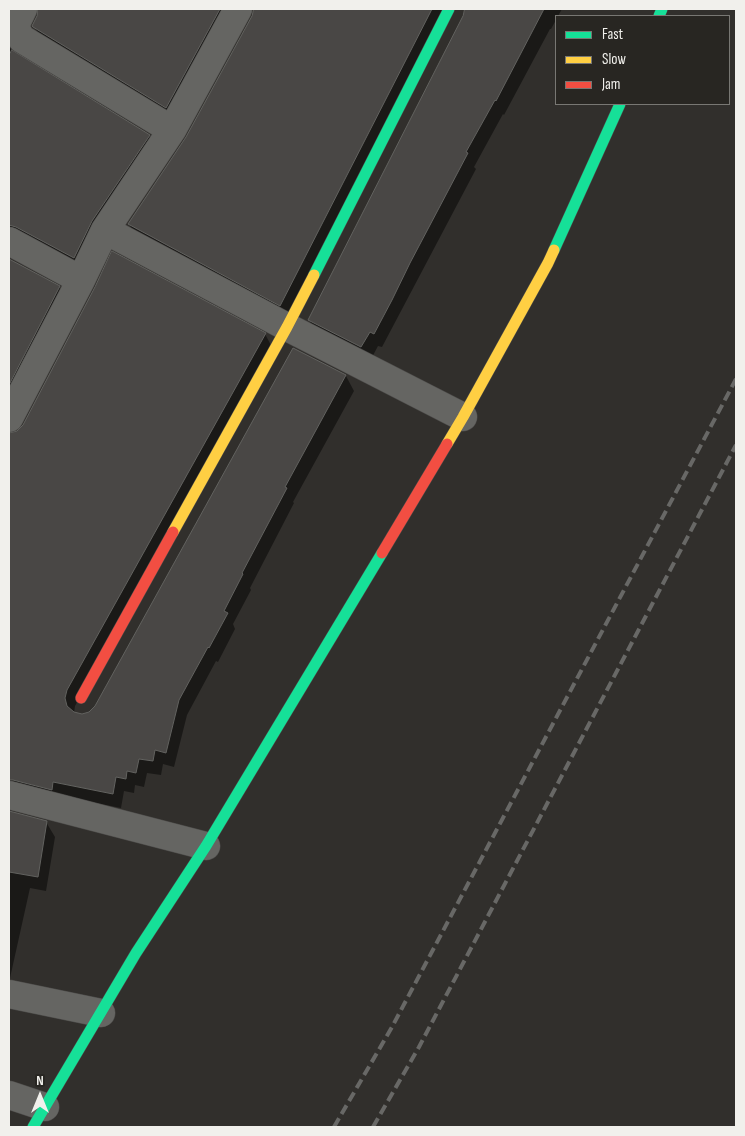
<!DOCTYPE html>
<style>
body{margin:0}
#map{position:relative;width:745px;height:1136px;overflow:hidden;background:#312f2c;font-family:"Sofia Sans Condensed",sans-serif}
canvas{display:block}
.frame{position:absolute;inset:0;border:10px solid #f1f0ec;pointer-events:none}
.legend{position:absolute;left:555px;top:15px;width:175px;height:90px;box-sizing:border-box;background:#282622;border:1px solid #787773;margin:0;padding:6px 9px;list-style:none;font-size:15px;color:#f1f0ec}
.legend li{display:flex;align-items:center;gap:10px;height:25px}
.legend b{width:25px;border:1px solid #787773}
.north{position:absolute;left:15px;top:1071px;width:50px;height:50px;-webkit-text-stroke:4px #282622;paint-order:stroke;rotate:0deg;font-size:14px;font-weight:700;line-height:20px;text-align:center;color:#f1f0ec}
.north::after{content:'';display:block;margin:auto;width:18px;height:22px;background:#f1f0ec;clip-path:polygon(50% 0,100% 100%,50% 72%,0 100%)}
</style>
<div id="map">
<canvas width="745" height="1136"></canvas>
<div class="frame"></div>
<ul class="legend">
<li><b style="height:6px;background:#16e098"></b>Fast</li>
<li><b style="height:6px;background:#ffcf43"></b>Slow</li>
<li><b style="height:6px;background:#f24e42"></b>Jam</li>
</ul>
<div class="north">N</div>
</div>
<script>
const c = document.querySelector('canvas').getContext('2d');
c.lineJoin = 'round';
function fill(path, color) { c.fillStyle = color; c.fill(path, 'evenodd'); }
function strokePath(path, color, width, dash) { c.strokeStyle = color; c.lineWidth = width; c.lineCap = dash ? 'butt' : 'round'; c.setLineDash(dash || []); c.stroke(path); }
const shadow = new Path2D(`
 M9,9v37l4,7 136,83 8,14 -75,122 -73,-29z
 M35,9h208l-68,113 -132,-80 -9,-16 5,-16z
 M251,9h203l-165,311 -151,-81 -9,-15 58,-86 66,-121 2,-7z
 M462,9h100l-4,7h-2v4l-5,9h-1l-46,86 -1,-1 -29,53 2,2 -94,178 -4,-1 -8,15 -52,-26 -9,-15 155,-304 1,-7z
 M9,260l50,27 9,15 -59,113z
 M265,334l8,15 -198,357 -1,7 8,2 8,-3 6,-6 198,-357 52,27 8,15 -61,111 1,1 -44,85 1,2 -18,34 2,5 -17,33 -2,-1 -29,54 -13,52 -11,-3 -2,11 -14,-2 -3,14 -9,-2 -1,8 -10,-2 -3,17 -60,-12 -52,1v-145l16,3 1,-1 -17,-8v-211z
 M9,812l37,10 9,15 -9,54 -16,-3 -20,90h-1z`);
const building = new Path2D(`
 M38,9h182l-54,99 -133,-81 -1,-1 5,-10z
 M254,9h178l-152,297 -152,-82 58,-87 66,-121z
 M465,9h79l-48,92 -1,-1 -29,52 2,1 -58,110 -18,37 -18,34 -4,-2 -9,15 -53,-27 155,-304z
 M12,50l138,85 -58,86 -18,37 -58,-31 -7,-2v-169z
 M112,251l154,82 -199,357 -2,8 2,8 7,6 8,2 7,-2 6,-6 198,-358 53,27 -61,112 2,1 -45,85 1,1 -19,37 4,2 -19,35 -1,-1 -29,53 -13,53 -11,-3 -2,11 -14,-2 -3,14 -9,-2 -1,8 -10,-2 -3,17 -60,-12 -1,8 -39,-10h-4v-347l8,-2 6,-6 72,-138z
 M9,259l51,27 -51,99z
 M9,811l38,10 -9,56 -29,-5z`);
const street = new Path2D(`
 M23,9c-6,13 -11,17 -1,30l150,91
 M105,230l182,97 176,90
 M9,241l72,39
 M9,418l72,-138 24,-50 67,-100 66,-121
 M9,795l197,51
 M9,994l92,19
 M9,1095l36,12`);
const fast = new Path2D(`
 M659,16l3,-7
 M554,250l66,-146
 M314,275l135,-266
 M33,1127l103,-174 70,-107 176,-293`);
const slow = new Path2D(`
 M447,444l16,-27 85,-154 6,-13
 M173,532l114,-205 27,-52`);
const jam = new Path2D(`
 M382,553l65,-109
 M81,698l92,-166`);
const rail = new Path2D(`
 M334,1127l58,-100 344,-648
 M373,1127l46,-80 317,-602`);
fill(shadow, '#0007');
fill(building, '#494745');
strokePath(building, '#62625f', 1);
strokePath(street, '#4c4b49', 29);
strokePath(fast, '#4c4b49', 12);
strokePath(slow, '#4c4b49', 12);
strokePath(jam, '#4c4b49', 12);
strokePath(street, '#656562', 28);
strokePath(fast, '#16e098', 11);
strokePath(slow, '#ffcf43', 11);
strokePath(jam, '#f24e42', 11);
strokePath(rail, '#686866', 4, [10, 5]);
</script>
